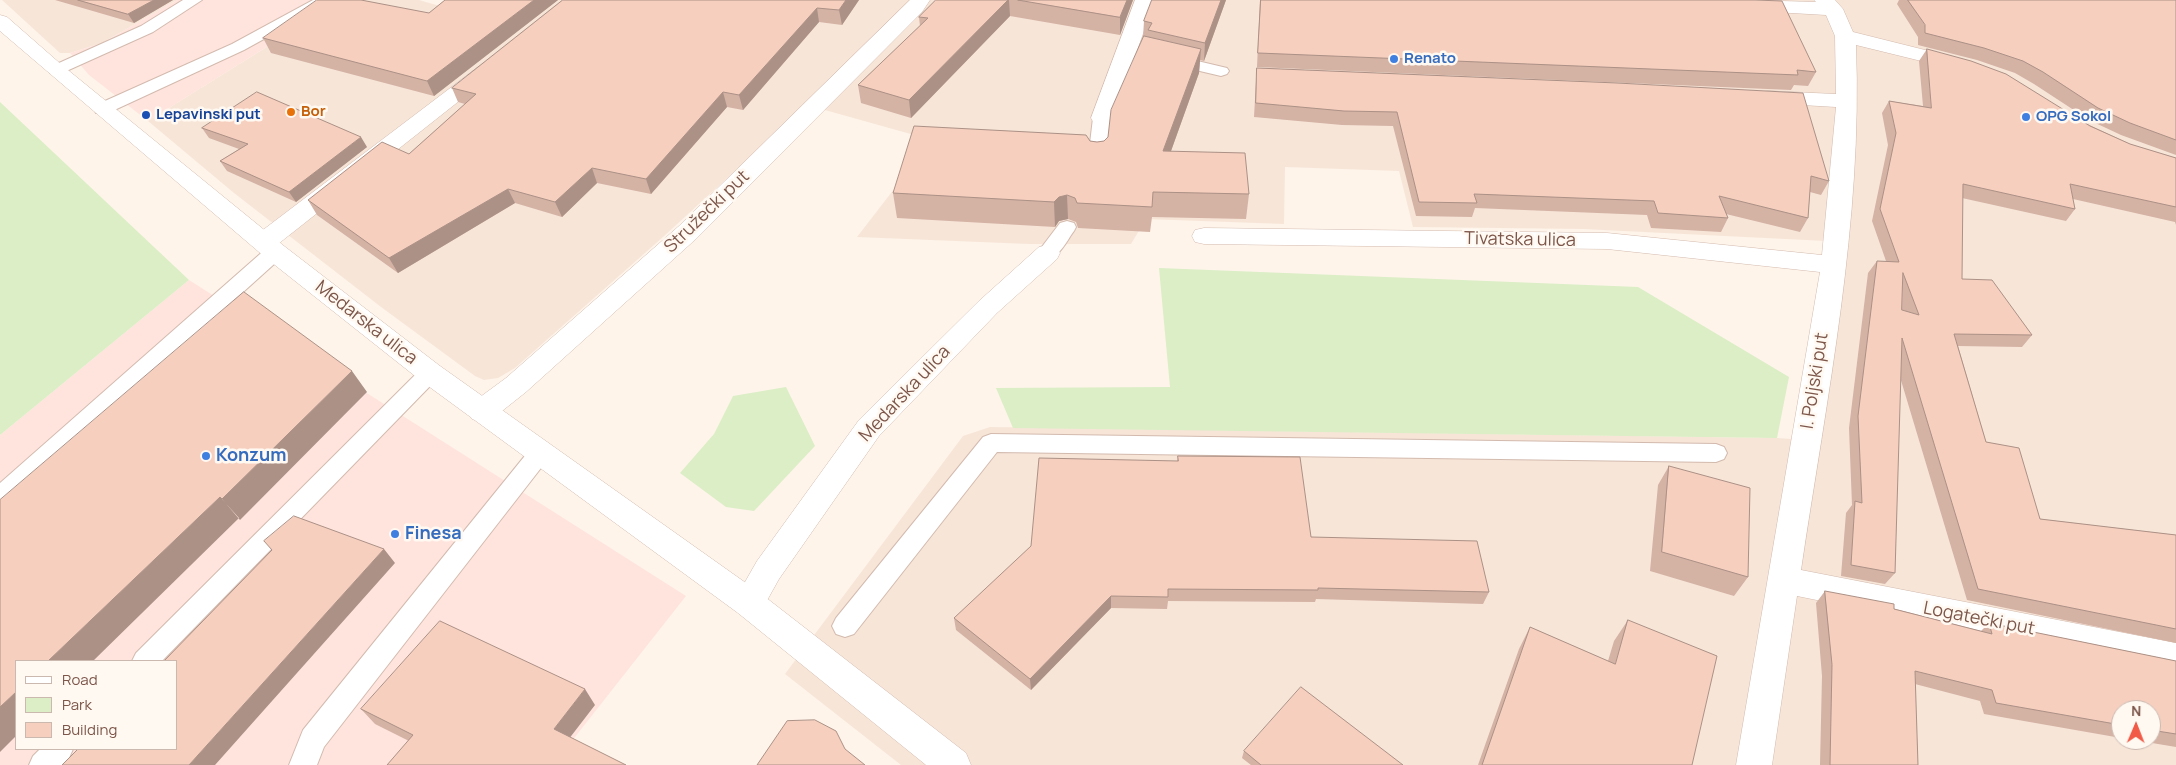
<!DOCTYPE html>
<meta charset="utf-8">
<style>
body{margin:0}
#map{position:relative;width:2176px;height:765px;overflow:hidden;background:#fef4ea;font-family:Manrope,sans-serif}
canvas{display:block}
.legend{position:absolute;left:15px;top:660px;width:162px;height:90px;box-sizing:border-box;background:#fff9f2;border:1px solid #cbb8af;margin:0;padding:6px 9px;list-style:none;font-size:15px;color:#7d564a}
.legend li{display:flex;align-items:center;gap:10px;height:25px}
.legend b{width:25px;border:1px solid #cbb8af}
.north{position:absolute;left:2111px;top:700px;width:50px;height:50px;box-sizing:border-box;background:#fff9f2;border:1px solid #cbb8af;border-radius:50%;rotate:1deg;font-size:14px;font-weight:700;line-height:20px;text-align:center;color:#7d564a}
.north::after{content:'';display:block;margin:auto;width:18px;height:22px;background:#f15a46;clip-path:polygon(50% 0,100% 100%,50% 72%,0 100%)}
</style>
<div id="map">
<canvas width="2176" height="765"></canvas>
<ul class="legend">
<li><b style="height:6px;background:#fff"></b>Road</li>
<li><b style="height:14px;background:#dbeec6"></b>Park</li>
<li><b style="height:14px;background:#f6cfbf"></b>Building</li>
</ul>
<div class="north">N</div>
</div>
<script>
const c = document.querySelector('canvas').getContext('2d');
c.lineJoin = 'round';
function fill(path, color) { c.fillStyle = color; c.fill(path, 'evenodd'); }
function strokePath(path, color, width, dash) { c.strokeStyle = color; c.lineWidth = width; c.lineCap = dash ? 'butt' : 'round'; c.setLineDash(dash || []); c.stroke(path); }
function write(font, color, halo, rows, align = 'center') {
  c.font = font + ' Manrope,sans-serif'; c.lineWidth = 5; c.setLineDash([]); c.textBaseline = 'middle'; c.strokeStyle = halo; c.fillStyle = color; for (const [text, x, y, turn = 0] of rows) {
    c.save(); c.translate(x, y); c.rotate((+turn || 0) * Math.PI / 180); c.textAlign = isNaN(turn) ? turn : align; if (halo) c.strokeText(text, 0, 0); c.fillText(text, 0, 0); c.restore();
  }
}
const residential = new Path2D(`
 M2,0h175l-75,43 -32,10h-10z
 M342,0h77l31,9 12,-9h1714v765h-1275l-116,-91 178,-238 27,-9 787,11 44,3 25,-199 -263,-13 -170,-2 -14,-56 -114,-4 -1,57 -138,-5 -15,25h-102l-172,-7 75,-97 -125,-35 -144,132 -148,131 -17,10 -14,2 -9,-4 -94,-69 -147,-114 -86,-72zM2121,710h30v30h-30z`);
const commercial = new Path2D(`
 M177,0h165l-194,121 -59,-46 -19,-22 32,-10z
 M189,280l497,316 -133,169h-553v-330zM16,661h160v88h-160z`);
const green = new Path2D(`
 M0,102l189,178 -189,155z
 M1159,268l479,19 151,90 -12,61 -764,-10 -17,-40 174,-1z
 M786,387l29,59 -61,65 -28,-4 -46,-34 34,-39 19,-38z`);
const service = new Path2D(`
 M183,0h19l-49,32 -91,41h-12l-2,-3 2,-3 91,-41z
 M313,0h19l-3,3 -85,47 -136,63h-12l-2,-4 2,-4 136,-61z
 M1172,55l55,13 2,3 -2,3 -6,2 -55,-13 -2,-3 2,-3z
 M1102,113l6,1 3,4 -5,42 -3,4 -6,1 -6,-1 -3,-4 5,-42 3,-4z
 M1067,221l7,2 2,4 -2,4c-9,12 -16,31 -33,27l-3,-5 3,-5 19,-25z
 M275,246l7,1 3,5 -3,5 -274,247 -8,2v-23l268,-236z
 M430,365l7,2 4,6 -4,6 -275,282h-30l4,-8 287,-286z
 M991,434l725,10 8,3 3,6 -3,6 -8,3 -719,-10 -143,182 -9,3 -9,-3 -4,-8 4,-8 147,-181z
 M540,444l8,3 3,6 -3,6 -224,288 -7,18h-28l14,-35 229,-283z
 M40,749h33l-4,9 -7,7h-33l4,-9z`);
const minor = new Path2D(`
 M910,0h20l-8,12 -225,226 -171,154 -34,27 -10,3 -10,-3 -4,-8 4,-8 34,-25 173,-152z
 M1135,0h20l-42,118 -3,5 -8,2 -8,-2 -3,-5z
 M1747,0l69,2 -2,-2h21l8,9 10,23 112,28 3,4 -3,4 -7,2 -102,-25c7,176 -29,351 -55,525l375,73v30l-379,-77 -25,169h-36l84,-493 -213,-23 -403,-5 -9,-2 -3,-6 3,-6 9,-2 403,5 215,22 14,-148 -68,-4 -8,-1 -3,-5 3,-5 8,-1 68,3 -1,-58 -9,-21 -86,-5 -3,-4 3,-4z
 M485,65l7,2 4,4 -4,4 -219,173 -9,2 -9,-2 -3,-6 3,-6 223,-169z
 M1048,245l9,2 3,6 -3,6 -60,54 -118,123 -100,143 -19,34 -11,4 -11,-4 -5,-10 24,-42 102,-141 120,-119 60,-54z`);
const tertiary = new Path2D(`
 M0,15l7,2 56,49 221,180 156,120 320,227 206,160 5,12h-45l-188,-152 -318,-233 -154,-122 -266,-227z`);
const wall = new Path2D(`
 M55,0h118l-39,23z
 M445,0h113l-124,96 -163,-43 -8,-15 166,-25z
 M563,0h296l-17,25 -23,-3 -76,88 -16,-3 -76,87 -54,-11 -35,34 -47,-14 -117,70 -81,-58 -9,-15 101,-46 56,-50 -7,-2 -6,-14z
 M936,0h197l-13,35 -110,-19 -99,102 -50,-15 -3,-18 62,-59 -1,-9z
 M1152,0h74l-22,61 -4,-1 -1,13 -28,78 78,43 -3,25 -94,-2 -2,15 -72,-4 -2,-6 -8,-3 -9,2 -4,6 -158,-9 -4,-25 197,-52 7,1 7,-1 4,-4 35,-100 1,-16z
 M1260,0h495l61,72 -8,14 -14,-1 -3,5 -534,-23z
 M1899,0h277v155l-55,-20 -32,-15 -55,-36 -19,-11 -38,-13 -59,-15v-8l-21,-33z
 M1927,49l203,95 46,14v67l-1,-3 -102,-23 2,10 -9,12 -104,-23v81l70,56 -10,12 -64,-1 28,96 54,77 136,16v108l-209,-43 -67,-223 -5,196 -10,11 -44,-8 5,-63 6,-8 -3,-77 19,-155 9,-12h9l-14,-40 16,-76 -6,-32 7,-12 34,5 -4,-45z
 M1257,68l360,15 212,98 -8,14 -11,-3 -2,26 -8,14 -74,-18 2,4 -7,14 -70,-4 -4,-13 -172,-7 -3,9 -56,-1 -23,-90 -51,-1 -88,-8 2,-35z
 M202,128l165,19 -71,55 -69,-31 -7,-10 19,-12 -30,-11z
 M1178,456l133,81 178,55 -6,12 -167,-5 -1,3 -147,-1 -1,8 -56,-1 -80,82 -75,-60 -2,-12 223,-157z
 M1669,466l79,111 -14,19 -84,-25 8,-86z
 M1825,591l156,40 8,-8 187,38v86l-42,-7h17v-30h-30v28l-137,-24 -4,-13 -65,-17 3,81h-98l2,-89 -6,-73z
 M1628,620l64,145h-214l41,-116 11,-22 78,34 6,-20z
 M595,705l-186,36 -34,-17 -14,-15z
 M1244,751l159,14h-152l-9,-7z`);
const shadedWall = new Path2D(`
 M154,0h19l-39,23 -6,-9z
 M534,0h24l-124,96 -7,-15z
 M846,0h13l-17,25 -3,-15z
 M1008,0h1l1,16 -99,102 -2,-18z
 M1127,0h6l-13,35v-18z
 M1221,0h5l-22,61 1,-18z
 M817,8l2,14 -76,88 -4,-15z
 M1201,49l-2,24 -37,103 1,-25z
 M723,92l4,15 -76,87 -5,-15z
 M361,137l6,10 -71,55 -7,-10z
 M592,168l5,15 -35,34 -7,-15z
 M508,189l7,14 -117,70 -9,-15z
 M1067,195l1,24 -9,2 -4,6 -1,-25 5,-5z
 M352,371l15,21 -127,128 -18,-21z
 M220,497l19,21 -146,143h-45z
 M384,549l11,14 -180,202h-26z
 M1111,596v12l-80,82 -1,-11z
 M585,689l10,16 -30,39 -11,-15z
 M16,692v44l-16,16v-45z`);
const building = new Path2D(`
 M78,0h76l-26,14z
 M317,0h44l68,13 16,-13h89l-107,81 -164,-43z
 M563,0h283l-7,10 -22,-2 -78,87 -16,-3 -77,87 -54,-11 -37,34 -47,-13 -119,69 -81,-58 74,-58 27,12 67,-60 -24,-6z
 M936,0h72l-99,100 -51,-15 70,-67 -9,-1z
 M1018,0h109l-7,17z
 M1152,0h69l-16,43 -57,-13 4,-7 -8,-2z
 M1261,0h494l27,1 34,71 -19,-2 1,5 -540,-22z
 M1908,0h268v140l-46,-17 -32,-15 -55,-36 -20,-11 -39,-13 -59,-15v-8z
 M1144,36l57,13 -38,102 82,2 4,41 -96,-2 -1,15 -75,-4 -2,-5 -8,-3 -8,2 -5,5 -161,-9 21,-67 172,9 4,6 7,1 7,-1 4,-4 3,-27z
 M1927,49l44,12 35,13 84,52 40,18 46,14v49l-106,-23 5,25 -112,-25 -1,95 30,1 40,55 -78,-1 32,108 33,6 21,71 136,16v94l-198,-40 -76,-251 -7,235 -44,-8 4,-64 7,2 -4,-87 19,-155 22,1 -19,-53 16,-76 -7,-32 42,7zM1903,273l16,42 -17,-5z
 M1257,68l360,15 186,10 26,88 -18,-5 -3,42 -89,-22 9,22 -70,-5 -4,-12 -180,-7 3,9 -58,-1 -22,-90 -53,-1 -88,-8z
 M257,92l104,45 -72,55 -69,-31 28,-17 -46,-16z
 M244,292l108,79 -130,128 -2,-2 -172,164h-32v31l-16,15v-207z
 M1178,456l122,1 11,80 166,4 12,51 -171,-4v2l-150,-1v8l-57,-1 -81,83 -76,-61 77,-72 8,-88 139,3z
 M1669,466l81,22 -2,89 -86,-25z
 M294,516l90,33 -195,216h-127l16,-16h98v-88h-12l108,-111 -8,-9z
 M1825,591l69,13v5l98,25 -3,-11 187,38v73l-25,-4v-20h-30v15l-125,-22 -4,-13 -77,-19 3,94h-88l2,-100z
 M1628,620l89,36 -25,109h-210l48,-138 85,37z
 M440,621l145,68 -31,40 72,36h-239l26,-30 -52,-26z
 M1301,687l102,78h-142l-17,-14z
 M815,720l21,11 9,18 20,16h-108l30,-44z`);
const markers = [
 [1394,59,5,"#3f7fe0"],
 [291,112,5,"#e8710a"],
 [146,115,5,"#1a4fb4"],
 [2026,117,5,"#3f7fe0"],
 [206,456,5,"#3f7fe0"],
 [395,534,5,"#3f7fe0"]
];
const farShopnames = [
 ["Renato",1404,59],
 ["OPG Sokol",2036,117]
];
const farFoodnames = [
 ["Bor",301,112]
];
const farTransitnames = [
 ["Lepavinski put",156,115]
];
const streetNames = [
 ["Stružečki put",707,212,-44],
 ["Tivatska ulica",1520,240,1],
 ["Medarska ulica",366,323,38],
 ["I. Poljski put",1815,381,-81],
 ["Medarska ulica",905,394,-47],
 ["Logatečki put",1979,619,11]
];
const shopNames = [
 ["Konzum",216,456],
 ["Finesa",405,534]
];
fill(residential, '#f7e5d8');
fill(commercial, '#ffe4de');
fill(green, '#dbeec6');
strokePath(service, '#d3baae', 2);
strokePath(minor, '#d3baae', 1);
strokePath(tertiary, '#d3baae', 1);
fill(service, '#fff');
fill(minor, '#fff');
fill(tertiary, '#fff');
fill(wall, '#d4b2a4');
fill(shadedWall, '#ac9186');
fill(building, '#f6cfbf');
strokePath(building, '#ac9186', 1);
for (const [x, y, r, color] of markers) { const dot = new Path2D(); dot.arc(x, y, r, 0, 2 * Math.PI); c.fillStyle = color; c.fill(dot); strokePath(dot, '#fff9f2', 2); }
write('bold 15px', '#366cbe', '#fff9f2', farShopnames, 'left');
write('bold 15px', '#c56008', '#fff9f2', farFoodnames, 'left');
write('bold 15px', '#164399', '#fff9f2', farTransitnames, 'left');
write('18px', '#7d564a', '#fff9f2', streetNames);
write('bold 18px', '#366cbe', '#fff9f2', shopNames, 'left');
</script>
